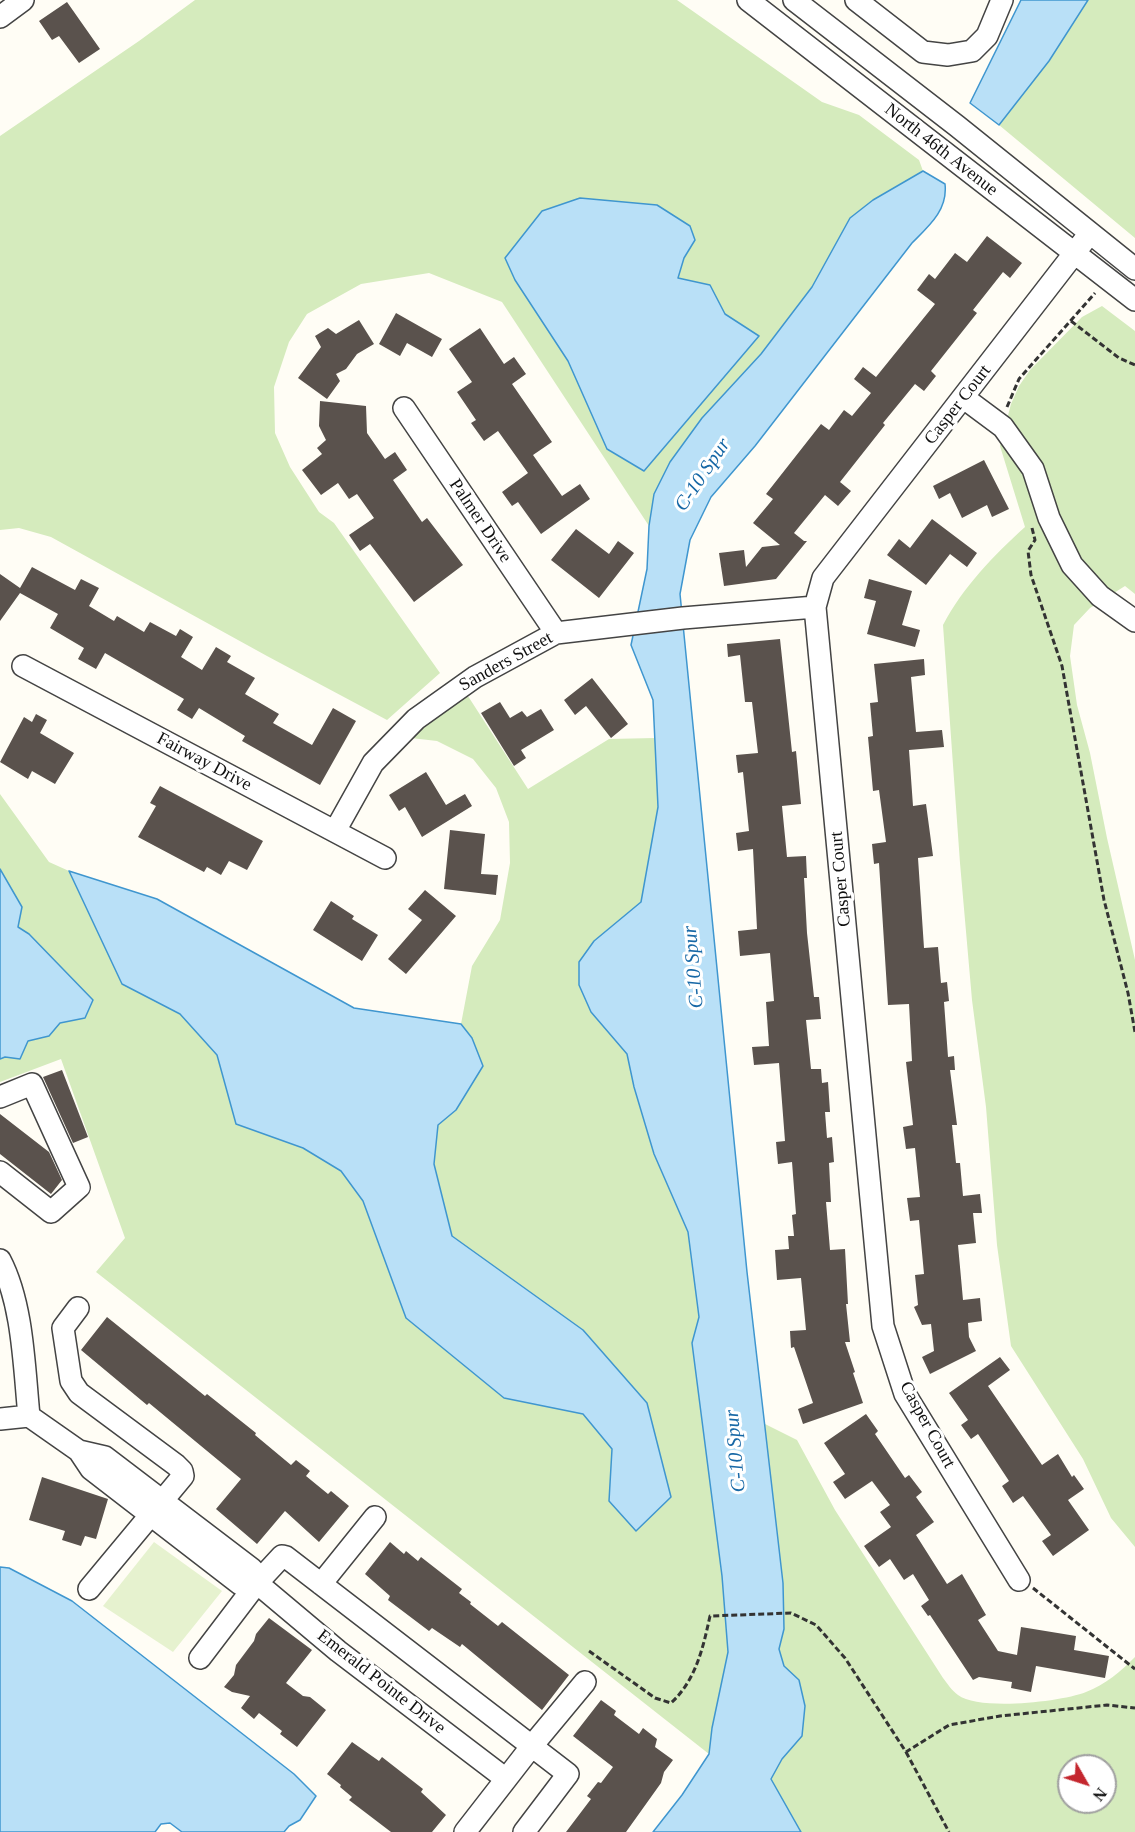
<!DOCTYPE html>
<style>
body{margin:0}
#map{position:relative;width:1135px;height:1832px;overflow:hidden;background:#fffdf5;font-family:"Times New Roman",serif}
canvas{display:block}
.north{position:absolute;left:1057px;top:1754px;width:60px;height:60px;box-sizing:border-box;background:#fff;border:2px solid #a0a0a0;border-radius:50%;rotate:129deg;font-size:16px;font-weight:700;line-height:24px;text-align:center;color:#111}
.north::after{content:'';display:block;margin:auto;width:21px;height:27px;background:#c4262e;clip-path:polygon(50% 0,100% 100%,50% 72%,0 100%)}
</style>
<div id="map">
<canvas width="1135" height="1832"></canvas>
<div class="north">N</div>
</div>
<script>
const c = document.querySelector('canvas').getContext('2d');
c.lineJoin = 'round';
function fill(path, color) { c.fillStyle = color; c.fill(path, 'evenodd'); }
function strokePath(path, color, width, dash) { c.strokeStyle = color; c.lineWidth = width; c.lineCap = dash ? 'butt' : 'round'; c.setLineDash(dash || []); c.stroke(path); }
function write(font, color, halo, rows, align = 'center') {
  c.font = font + ' "Times New Roman",serif'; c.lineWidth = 6; c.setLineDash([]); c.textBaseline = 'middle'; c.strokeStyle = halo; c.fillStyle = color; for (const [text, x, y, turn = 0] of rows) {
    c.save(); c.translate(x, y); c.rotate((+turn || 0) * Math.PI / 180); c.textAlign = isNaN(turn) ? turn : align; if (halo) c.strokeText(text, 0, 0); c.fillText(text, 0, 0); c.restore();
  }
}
const green = new Path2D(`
 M195,0h482l145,102 37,13 60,45 4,11 -50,29 -23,18 -38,69 -51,67 -59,64 -32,44 -16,32 -5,32 -147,-224 -73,-29 -68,11 -54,30 -18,28 -15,45 1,46 15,34 29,45 15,11 106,150 -53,47 -120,-64 -216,-119 -32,-9 -19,2v-394l139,-95z
 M1021,0h114v238l-136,-113 -29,-22z
 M1102,306l33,25v263l-10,-8 -35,22 -16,17 -4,31 7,49 13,48 17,85 28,122v587l-24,-29 -28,-59 -72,-113 -14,-101 -11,-138 -14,-107 -12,-137 -17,-238c20,-38 51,-70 82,-98l-25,-81 11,-42 8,-18 11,-16 52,-53z
 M466,693l62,96 81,-50 46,-1 3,69 -17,95 -47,39 -15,21 13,50 35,42 7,33 20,67 34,78 11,85 66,107 32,16 38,70 108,168c4,5 9,13 15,17 21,16 103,7 128,-3 19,-7 35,-21 49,-35v175h-334l-12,-22 -80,-56 -613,-482 29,-34 -64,-179 -61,23v-288l49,68 20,9 88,28 197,109 107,16 11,-58 28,-46 10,-57 -1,-41 -13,-34 -23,-29 -36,-18 -26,-3zM1069,1766h36v36h-36z`);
const pitch = new Path2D(`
 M154,1542l68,49 -49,61 -70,-46z`);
const water = new Path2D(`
 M1021,0h67l-39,61 -50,64 -29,-22z
 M923,171l22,13c3,26 -16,42 -33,59l-157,203 -44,51 -21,43 -10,54 67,678 36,311 1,46 -5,20 5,17 15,14 6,26 -3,30 -20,23 -11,20 30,53h-148l29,-37 27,-41 3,-26 16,-76 -6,-76 -30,-233 7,-26 -11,-85 -34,-78 -20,-67 -7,-33 -36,-42 -12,-27v-23l15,-21 47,-39 17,-95 -5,-107 -22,-55 16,-76 2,-43 5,-32 16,-32 32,-44 59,-64 51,-67 38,-69 23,-18z
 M580,198l77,7 33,21 5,14 -11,18 -6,20 32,7 15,29 34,22 -115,135 -37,-22 -39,-88 -53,-81 -10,-22 37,-47z
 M0,869l22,38 -4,20 11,7 64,66 -8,18 -25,5 -11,13 -21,5 -8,18 -15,-2 -5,2z
 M69,871l88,28 197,109 107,16 11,14 11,28 -27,44 -18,15 -4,39 18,72 131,94 64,73 24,94 -35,34 -27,-30 3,-52 -29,-35 -79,-16 -98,-80 -43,-117 -22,-30 -38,-23 -67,-24 -19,-69 -37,-41 -58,-30z
 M0,1567l9,1 63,33 222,173 22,22 -16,24 -11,6 -5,6h-102l-12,-9 -9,1 -6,8h-155z`);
const building = new Path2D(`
 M67,2l33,47 -21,14 -20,-27 -7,4 -13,-19z
 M987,236l35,27 -12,15 -7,-6 -30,38 4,3 -46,58 5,5 -12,15 -9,-7 -32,39 2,2 -45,57 11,9 -13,15 -13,-11 -31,38 10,8h3l-31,38 -52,7 -5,-33 25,-3 2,17 16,-20 18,-2 -27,-22 20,-24 -7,-5 55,-70 8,6 15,-20 8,6 19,-23 -17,-14 9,-12 13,10 59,-73 -18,-14 12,-16 6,5 20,-26 12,9z
 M396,313l46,26 -10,18 -25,-14 -7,13 -21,-12z
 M359,320l15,24 -17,10 -11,15 -10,5 4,7 -13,18 -29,-21 23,-31 -6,-11 13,-8 8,6z
 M480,328l24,36 10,-7 12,17 -14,10 40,58 -19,13 29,41 18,-12 10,15 -49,35 -23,-32 -6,4 -10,-14 26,-19 -30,-42 -14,10 -13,-18 5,-3 -19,-28 15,-10 -23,-33z
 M320,401l46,5 1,27 18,26 10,-7 12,18 -14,10 29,42 5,-4 36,47 -49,37 -44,-58 -10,7 -11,-16 25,-17 -17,-24 -8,5 -11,-16 -17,12 -19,-25 20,-16 -5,-6 9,-8 -7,-14z
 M984,460l25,49 -17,8 -5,-12 -25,13 -12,-25 -11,6 -6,-13z
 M932,519l45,34 -10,14 -17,-13 -24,31 -39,-30 12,-16 11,9z
 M576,529l33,25 9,-13 16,12 -35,45 -48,-38z
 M32,567l43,23 6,-11 18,9 -10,18 25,15 3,-5 27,16 6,-10 26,14 4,-7 13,8 -12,20 21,13 14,-23 15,9 -4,6 28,16 -10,16 34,20 -6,9 39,22 21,-37 23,13 -36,64 -78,-44 3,-5 -46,-28 -7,11 -15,-9 7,-11 -79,-46 -9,16 -18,-10 6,-11 -34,-20 8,-14 -38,-21 -20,28v-47l20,14z
 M869,579l43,12 -10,34 18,5 -5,17 -48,-13 9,-33 -12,-3z
 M780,639l12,113 4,-1 5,53 -19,2 5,51 19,-1 1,22h-3l3,55 7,64h5l2,22 -15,1 5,49h10l1,14 6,-1 2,30h-5l2,26 5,-1 2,25 -5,1 2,39h-5l4,48 15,-1 3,55h-2l4,38h-5l10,30 -2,1 10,30 -60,21 -5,-15 15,-6 -19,-56 -3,1 -1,-17 16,-1 -5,-52 -24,2 -2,-30 14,-1 -1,-13h6l-2,-21 4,-1 -4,-52 -14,2 -2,-22 9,-1 -6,-78 -25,2 -2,-18 17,-1 -3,-44 8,-1 -4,-48 -30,3 -2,-25 19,-2 -4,-80 -15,2 -2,-18 13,-2 -6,-59 -5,1 -2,-18 22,-2 -6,-51h-7l-5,-47 -12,2 -1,-13z
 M924,659l1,16 -14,2 5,55 26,-2 2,17 -35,3 4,56 13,-2 7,52 -15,2 6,90 14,-1 3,36 6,-1 2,19 -5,1 4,55 6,-1 1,14h-5l7,55h-5l4,38h4l3,33 17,-2 2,19h-9l3,30 -18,2 5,55 17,-2 2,23 -14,2 1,14 7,14 -46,23 -8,-17 12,-6 -3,-27 -9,1 -8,-18 4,-2 -3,-30 9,-1 -5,-54 -9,1 -3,-23 13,-1 -5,-49 -9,1 -3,-22 10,-2 -7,-63 6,-1 -3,-57 -21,1 -9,-142 -5,1 -2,-20 14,-2 -7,-52 -6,1 -5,-54 5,-1 -3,-33 8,-1 -4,-38z
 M592,678l36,46 -17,14 -25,-32 -11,9 -11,-15z
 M500,702l10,16 12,-7 5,6 14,-8 13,21 -33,20 5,8 -12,8 -33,-53z
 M36,714l11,6 -7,13 34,20 -19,31 -23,-13 -4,8 -28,-17 24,-45 8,5z
 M426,772l20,33 19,-11 7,12 -50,31 -17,-30 -6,4 -10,-16z
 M160,786l103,55 -16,29 -18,-9 -8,14 -14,-8 -3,5 -66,-35 18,-31 -6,-3z
 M450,830l35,4 -4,40 17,1 -2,20 -52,-6z
 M425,890l31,26 -50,58 -18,-15 34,-39 -14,-11z
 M331,901l23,15 -2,3 26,16 -16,26 -49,-31z
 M62,1070l26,67 -15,6 -30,-66z
 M0,1114l49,38 13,28 -11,14 -51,-40z
 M107,1317l98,79 2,-2 49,39 -1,2 36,30 5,-5 14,11 -4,5 22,18 3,-3 18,15 -30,36 -34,-31 -28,33 -41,-35 25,-30 -92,-76 -2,2 -66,-55z
 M1000,1357l10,13 -22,16 54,79 16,-11 14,23 2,-2 10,14 -16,11 21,30 -36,26 -11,-15 9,-6 -28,-39 -10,7 -11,-17 7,-5 -31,-47 -7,5 -10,-14 7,-5 -19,-27z
 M866,1414l12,17 -3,3 30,44 4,-3 13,17 -6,5 18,25 -18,13 31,49 15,-10 24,41 -8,5 20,31 19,4 4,-28 55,9 -2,14 35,6 -4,22 -69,-12 -5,26 -20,-4 1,-6 -33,-5 -6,3 -43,-65 -2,1 -7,-10 8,-6 -16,-26 -9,6 -14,-21 -11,8 -15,-21 27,-19 -11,-15 10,-7 -18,-24 -27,18 -12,-17 12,-8 -21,-31z
 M42,1477l66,22 -12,40 -11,-3 -4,10 -19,-6 3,-9 -36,-11z
 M390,1542l14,12 2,-3 12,10 3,-4 41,32 -3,4 12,9 -1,2 28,22 4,-4 67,53 -27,35 -80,-66 -2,3 -28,-19 -3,3 -41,-31 2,-4 -25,-22z
 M269,1618l43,32 -26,33 17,13 7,1 16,13 -29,37 -17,-13 2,-3 -23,-18 -5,6 -13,-11 9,-12 -18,-4 -8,-5 10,-12 2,-10 18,-24 2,-7z
 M601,1700l15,11 -2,4 25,19 4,-6 14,11 -2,8 18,13 -9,12 -3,11 -35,49h-60l25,-33 -4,-3 11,-14 3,1 12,-16 -40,-31z
 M352,1742l27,19 3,-4 41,32 -2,3 25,23 -14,17h-41l-42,-32 3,-3 -12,-10 1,-2 -14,-11z`);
const path = new Path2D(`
 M1071,321l48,37 16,7
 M1007,407l12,-28 76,-86
 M1032,528l3,12 -7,11 3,24 31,91 42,234 24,93 7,39
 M1033,1588l102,81
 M589,1651l66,47 16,5c25,-23 32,-55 39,-87l81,-3 25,12 29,33 61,94 43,-27 51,-9 107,-11 28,3
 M906,1752l43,80`);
const minor = new Path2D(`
 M748,0l387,300
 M794,0l163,126 178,143
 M856,0l67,52 25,3 24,-4 15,-15 15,-36
 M0,17l23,-17
 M964,398l39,29 30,42 16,49 23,47 28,31 35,25
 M404,408l152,225
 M23,666l362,192
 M335,831l38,-68 43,-44 59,-42 81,-44 127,-15 132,-11
 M0,1097l32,-13 47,103 -28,25 -51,-40
 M0,1260c23,44 24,106 29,156
 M78,1308l-15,20 8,53 8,12 97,72 6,6 1,5 -94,113
 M29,1416l50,35 26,6 147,112 5,14 81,68 168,128
 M0,1419l29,-3
 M79,1451l12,18 149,115 17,-1
 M1019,1580l-114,-186 -22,-68 -68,-719 8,-29 267,-345
 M321,1584l54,-67
 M200,1658l57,-75 25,-27 4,1 282,217 -44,58
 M465,1832l66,-85 54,-65`);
const streetNames = [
 ["North 46th Avenue",941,150,38],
 ["Casper Court",958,405,-52],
 ["Palmer Drive",480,521,56],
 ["Sanders Street",506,662,-29],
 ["Fairway Drive",204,762,28],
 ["Casper Court",841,879,-95],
 ["Casper Court",927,1425,61],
 ["Emerald Pointe Drive",381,1682,38]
];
const waterNames = [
 ["C-10 Spur",703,475,-56],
 ["C-10 Spur",694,967,-95],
 ["C-10 Spur",736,1451,-95]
];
fill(green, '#d5ebbd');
fill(pitch, '#e6f2cf');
fill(water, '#b9e0f7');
strokePath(water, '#3f96cf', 1.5);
fill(building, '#5a524d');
strokePath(minor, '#444', 24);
strokePath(path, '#333', 3, [6, 3]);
strokePath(minor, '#fff', 21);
write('18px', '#111', '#fff', streetNames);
write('italic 20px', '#1768a6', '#fff', waterNames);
</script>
